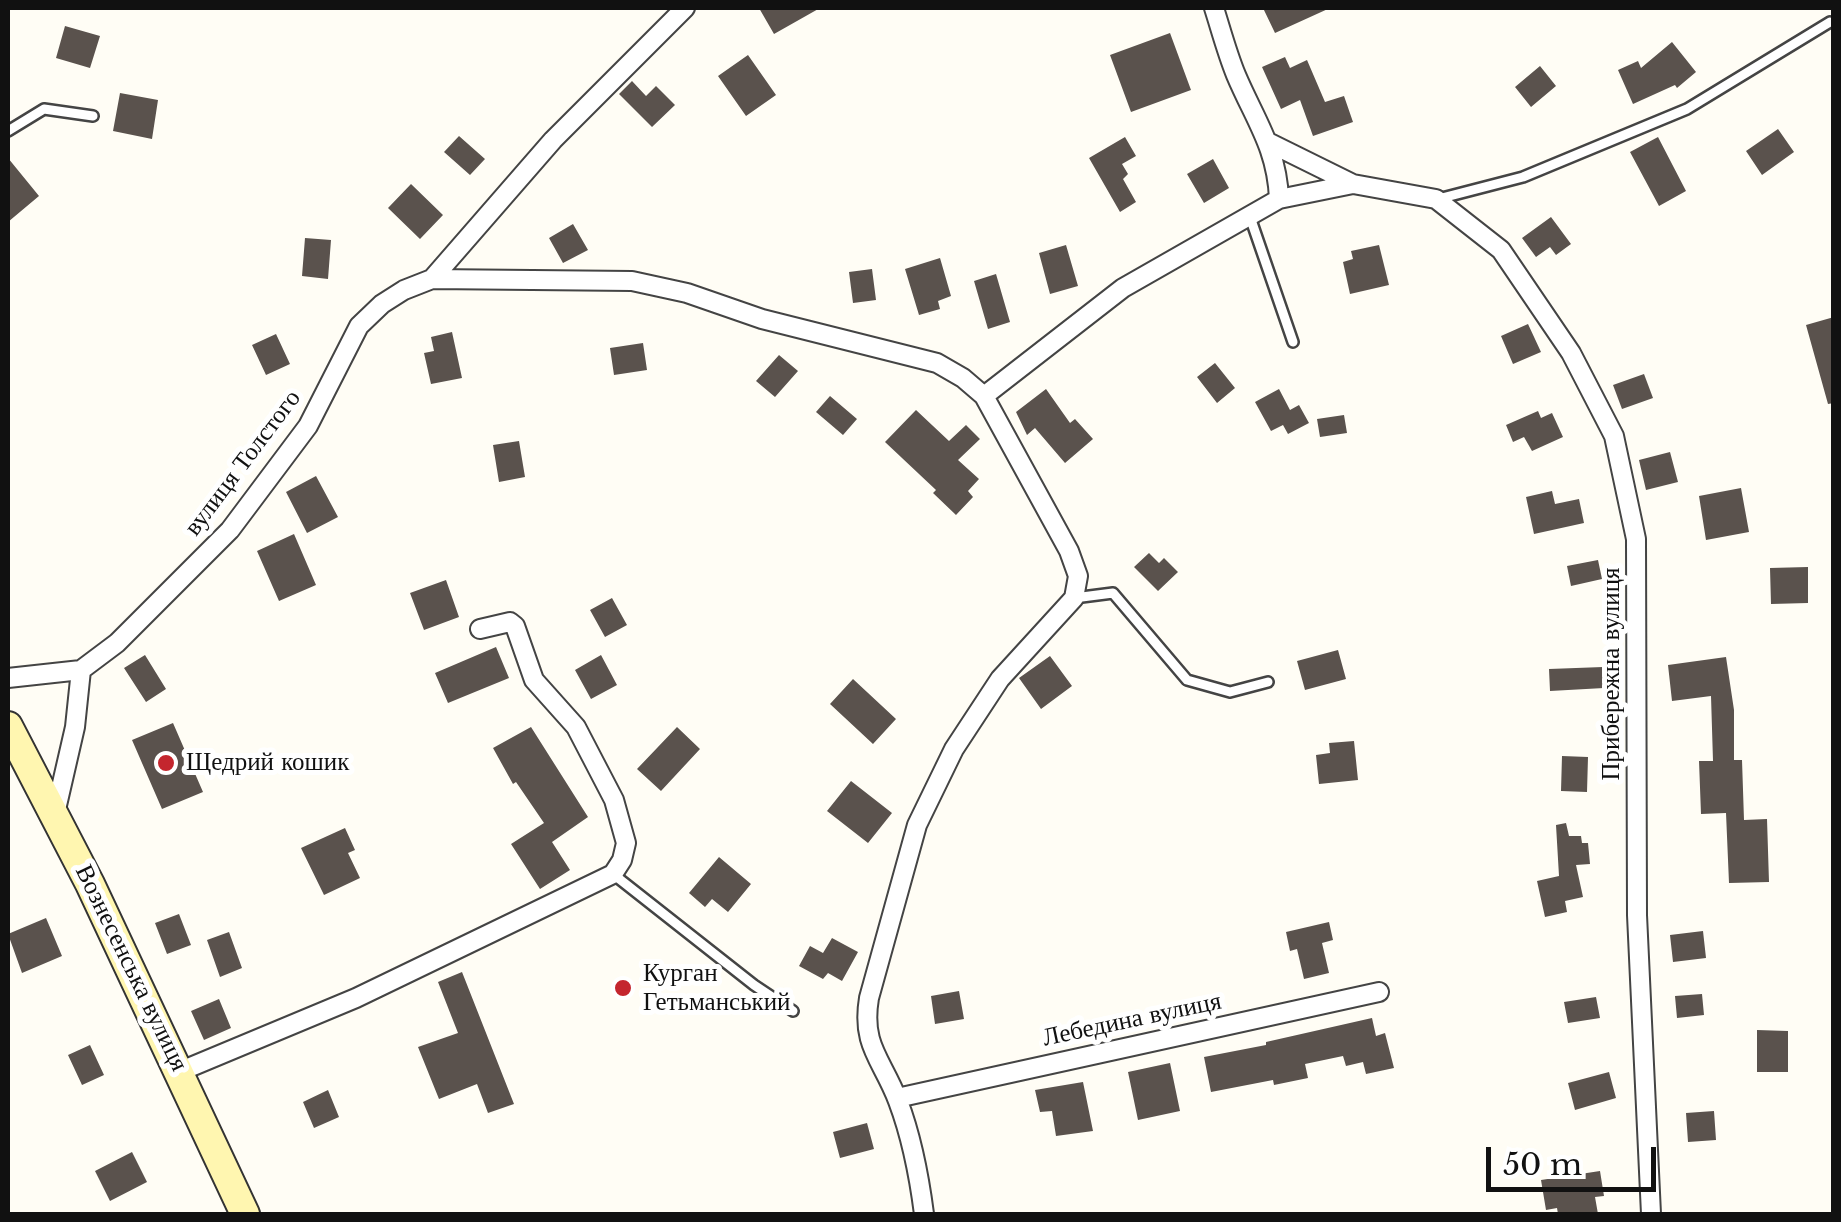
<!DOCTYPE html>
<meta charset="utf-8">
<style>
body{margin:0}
#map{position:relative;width:1841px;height:1222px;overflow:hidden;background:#fffdf5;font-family:"Libre Baskerville",serif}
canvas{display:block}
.frame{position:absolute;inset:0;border:10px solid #111;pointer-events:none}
.scale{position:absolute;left:1486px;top:1147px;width:170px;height:45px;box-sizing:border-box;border:5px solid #111;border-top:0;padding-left:12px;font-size:30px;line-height:35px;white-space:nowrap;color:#111;-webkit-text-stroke:8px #fff;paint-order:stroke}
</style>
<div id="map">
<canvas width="1841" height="1222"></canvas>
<div class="frame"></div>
<div class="scale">50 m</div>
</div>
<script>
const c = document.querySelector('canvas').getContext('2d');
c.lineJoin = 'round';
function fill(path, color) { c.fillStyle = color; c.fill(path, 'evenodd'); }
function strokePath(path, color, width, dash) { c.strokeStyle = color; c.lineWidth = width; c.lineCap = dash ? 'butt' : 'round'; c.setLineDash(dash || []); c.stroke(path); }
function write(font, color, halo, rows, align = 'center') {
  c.font = font + ' "Libre Baskerville",serif'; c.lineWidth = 10; c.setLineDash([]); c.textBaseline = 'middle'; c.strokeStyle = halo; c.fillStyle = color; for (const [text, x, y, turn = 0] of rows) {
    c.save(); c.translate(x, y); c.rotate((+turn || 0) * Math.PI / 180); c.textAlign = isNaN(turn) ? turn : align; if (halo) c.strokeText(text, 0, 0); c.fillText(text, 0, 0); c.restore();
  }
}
const building = new Path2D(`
 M759,8h61l-46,26z
 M1263,8h67l-55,25z
 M65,26l35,10 -10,32 -34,-10z
 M1170,33l21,57 -60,22 -21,-57z
 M1672,42l24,30 -19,16 -2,-3 -42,19 -15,-34 20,-9 3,7z
 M748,55l28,40 -30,21 -28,-40z
 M1285,57l5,11 17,-8 18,42 19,-6 9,26 -40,14 -13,-36 -19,9 -19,-42z
 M1540,66l16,20 -25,21 -16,-20z
 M632,81l14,15 10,-10 19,19 -23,22 -33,-33z
 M120,93l38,7 -6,39 -39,-8z
 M1778,129l16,23 -32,23 -16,-24z
 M459,136l26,23 -15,16 -26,-23z
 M1125,137l11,19 -14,8 6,10 -5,5 13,23 -16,10 -31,-54z
 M1658,137l28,54 -27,15 -29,-54z
 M8,158l31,38 -31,26z
 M1213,159l16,29 -25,15 -17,-29z
 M411,184l32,31 -23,24 -32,-31z
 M1551,217l20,27 -15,11 -6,-8 -14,10 -14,-19z
 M573,224l15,26 -25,13 -14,-25z
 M305,238l26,2 -3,39 -26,-3z
 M1066,245l12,41 -28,8 -11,-41z
 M1379,245l10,40 -39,9 -7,-32 10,-3 -2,-8z
 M940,258l11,38 -13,5 2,8 -21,6 -14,-46z
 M872,269l4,31 -23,3 -4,-31z
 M996,274l14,48 -22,7 -14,-48z
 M1834,317v86l-6,1 -22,-79z
 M1528,324l13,28 -28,12 -12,-28z
 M452,332l10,46 -31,6 -7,-31 10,-2 -3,-14z
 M276,334l14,30 -24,11 -14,-30z
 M643,343l4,27 -33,5 -4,-27z
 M779,355l19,16 -23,26 -19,-16z
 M1215,363l20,25 -18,15 -20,-26z
 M1644,374l9,24 -31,11 -9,-24z
 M1046,389l24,34 5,-4 18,20 -28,24 -30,-35 -8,7 -11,-23z
 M1279,389l11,21 9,-5 10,18 -21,11 -5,-9 -12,6 -16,-29z
 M830,396l27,23 -14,16 -27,-23z
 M916,410l33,31 17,-16 14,14 -22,21 21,19 -11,12 5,6 -17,18 -23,-22 3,-3 -51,-48z
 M1538,411l3,7 11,-5 11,24 -31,14 -8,-14 -11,5 -7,-17z
 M1344,415l3,18 -27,4 -3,-18z
 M519,441l6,36 -26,5 -6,-37z
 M1670,452l8,30 -32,8 -7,-30z
 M316,476l22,41 -31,16 -21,-41z
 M1741,488l8,44 -43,8 -7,-44z
 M1552,491l3,13 24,-5 5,24 -50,11 -8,-37z
 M294,534l22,51 -37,16 -22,-50z
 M1149,553l10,10 5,-5 14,14 -20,19 -24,-24z
 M1598,560l4,19 -31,7 -4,-20z
 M1808,567v36l-37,1 -1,-36z
 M446,580l13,37 -35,13 -14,-37z
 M612,598l15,27 -22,12 -15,-27z
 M496,647l13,31 -61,25 -13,-30z
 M1338,650l8,29 -41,11 -8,-29z
 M145,655l21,34 -20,13 -22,-34z
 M601,655l16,30 -26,14 -16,-29z
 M1050,656l22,30 -31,23 -22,-31z
 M1726,657l8,53v50h8l2,60 23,-1 2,63 -40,1 -3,-70 -25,1 -2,-53h14l-2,-65 -39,5 -4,-36z
 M1603,667l1,21 -54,3 -1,-22z
 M853,679l43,40 -23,25 -43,-40z
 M173,723l30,69 -41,17 -30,-69z
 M531,727l57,90 -36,25 18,28 -30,19 -29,-45 33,-21 -28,-41 -3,2 -20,-36z
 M677,727l23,22 -39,42 -24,-22z
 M1354,741l4,39 -39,4 -3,-29 14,-2 -1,-10z
 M1562,756l26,1 -1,35 -26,-1z
 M851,781l41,32 -24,30 -41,-32z
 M1566,823l3,13h12l1,7h6l2,21 -14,1 7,32 -18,4 2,11 -22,5 -8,-36 22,-5 -3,-51z
 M345,828l10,22 -7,3 12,25 -36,17 -23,-47z
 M719,857l32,27 -23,28 -16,-13 -7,8 -16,-14z
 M179,914l12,31 -24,9 -12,-31z
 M46,918l16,38 -40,17 -14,-39z
 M1329,922l4,18 -11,3 7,30 -25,6 -7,-30 -7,2 -4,-19z
 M1703,931l3,27 -33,4 -3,-27z
 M229,932l13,36 -22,9 -13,-37z
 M832,938l26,14 -16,29 -14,-8 -5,6 -24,-13 11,-20 13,7z
 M462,972l52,132 -26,9 -11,-29 -38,15 -21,-52 40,-14 -20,-51z
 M959,991l5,28 -29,5 -4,-28z
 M1702,994l2,21 -27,3 -2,-22z
 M1596,997l4,21 -32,5 -4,-21z
 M219,999l12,29 -27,12 -13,-29z
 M1372,1018l4,18 9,-3 9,35 -28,6 -3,-12 -17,4 -3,-10 -38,8 3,14 -34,7 -1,-5 -62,12 -7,-35 62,-12v-3z
 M1757,1030l31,1v41h-31z
 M90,1045l14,30 -22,10 -14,-30z
 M1170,1063l10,48 -42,9 -10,-48z
 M1609,1072l7,26 -41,12 -7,-27z
 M1083,1082l10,49 -37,5 -4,-25 -12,1 -5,-22z
 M328,1090l11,27 -25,11 -11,-26z
 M1714,1111l2,29 -28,2 -2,-29z
 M867,1123l7,26 -34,9 -7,-26z
 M132,1152l15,30 -37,19 -15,-30z
 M1600,1171l4,25 -9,1 3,17h-40l-1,-6 -11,2 -5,-30z`);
const service = new Path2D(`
 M8,131l36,-22 49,7
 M1438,199l85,-22 164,-68 143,-87
 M1250,217l43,125
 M1074,598l39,-5 74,87 43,12 38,-10
 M613,874l141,111 39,26`);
const minor = new Path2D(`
 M1214,8c7,22 13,45 22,67 19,45 41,73 43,124
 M1270,143l83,41
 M432,279l200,2 55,12 75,26 175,44 26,15 21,18 85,155 9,25 -4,22 -74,81 -46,70 -37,76 -48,173c-8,48 13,61 29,103 14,37 21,74 26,113
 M984,396l139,-108 156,-89 74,-15 83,15 65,51 70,103 43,83 22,103 1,376 14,299
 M8,678l73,-8 36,-27 113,-113 78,-104 51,-100 23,-22 22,-14 28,-11 121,-139 132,-132
 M55,814l20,-87 6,-57
 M181,1071l175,-73 257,-124 9,-14 4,-17 -12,-43 -38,-73 -42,-47 -19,-54 -5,-4 -30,7
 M897,1098l482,-106`);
const secondary = new Path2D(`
 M8,726l82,158 155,330`);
const markers = [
 [166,763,10,"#c4262e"],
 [623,988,10,"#c4262e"]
];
const streetNames = [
 ["вулиця Толстого",243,463,-53],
 ["Прибережна вулиця",1612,674,-90],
 ["Вознесенська вулиця",131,968,64],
 ["Лебедина вулиця",1132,1020,-12]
];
const poiNames = [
 ["Щедрий кошик",186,763],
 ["Курган",643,974],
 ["Гетьманський",643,1003]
];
fill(building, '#5a524d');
strokePath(service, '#444', 14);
strokePath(minor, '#444', 22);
strokePath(secondary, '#333', 32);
strokePath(service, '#fff', 9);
strokePath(minor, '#fff', 18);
strokePath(secondary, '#fff6b0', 28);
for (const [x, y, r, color] of markers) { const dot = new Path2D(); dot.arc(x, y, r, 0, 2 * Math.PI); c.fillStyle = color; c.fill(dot); strokePath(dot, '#fff', 4); }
write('25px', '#111', '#fff', streetNames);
write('25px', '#111', '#fff', poiNames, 'left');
</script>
